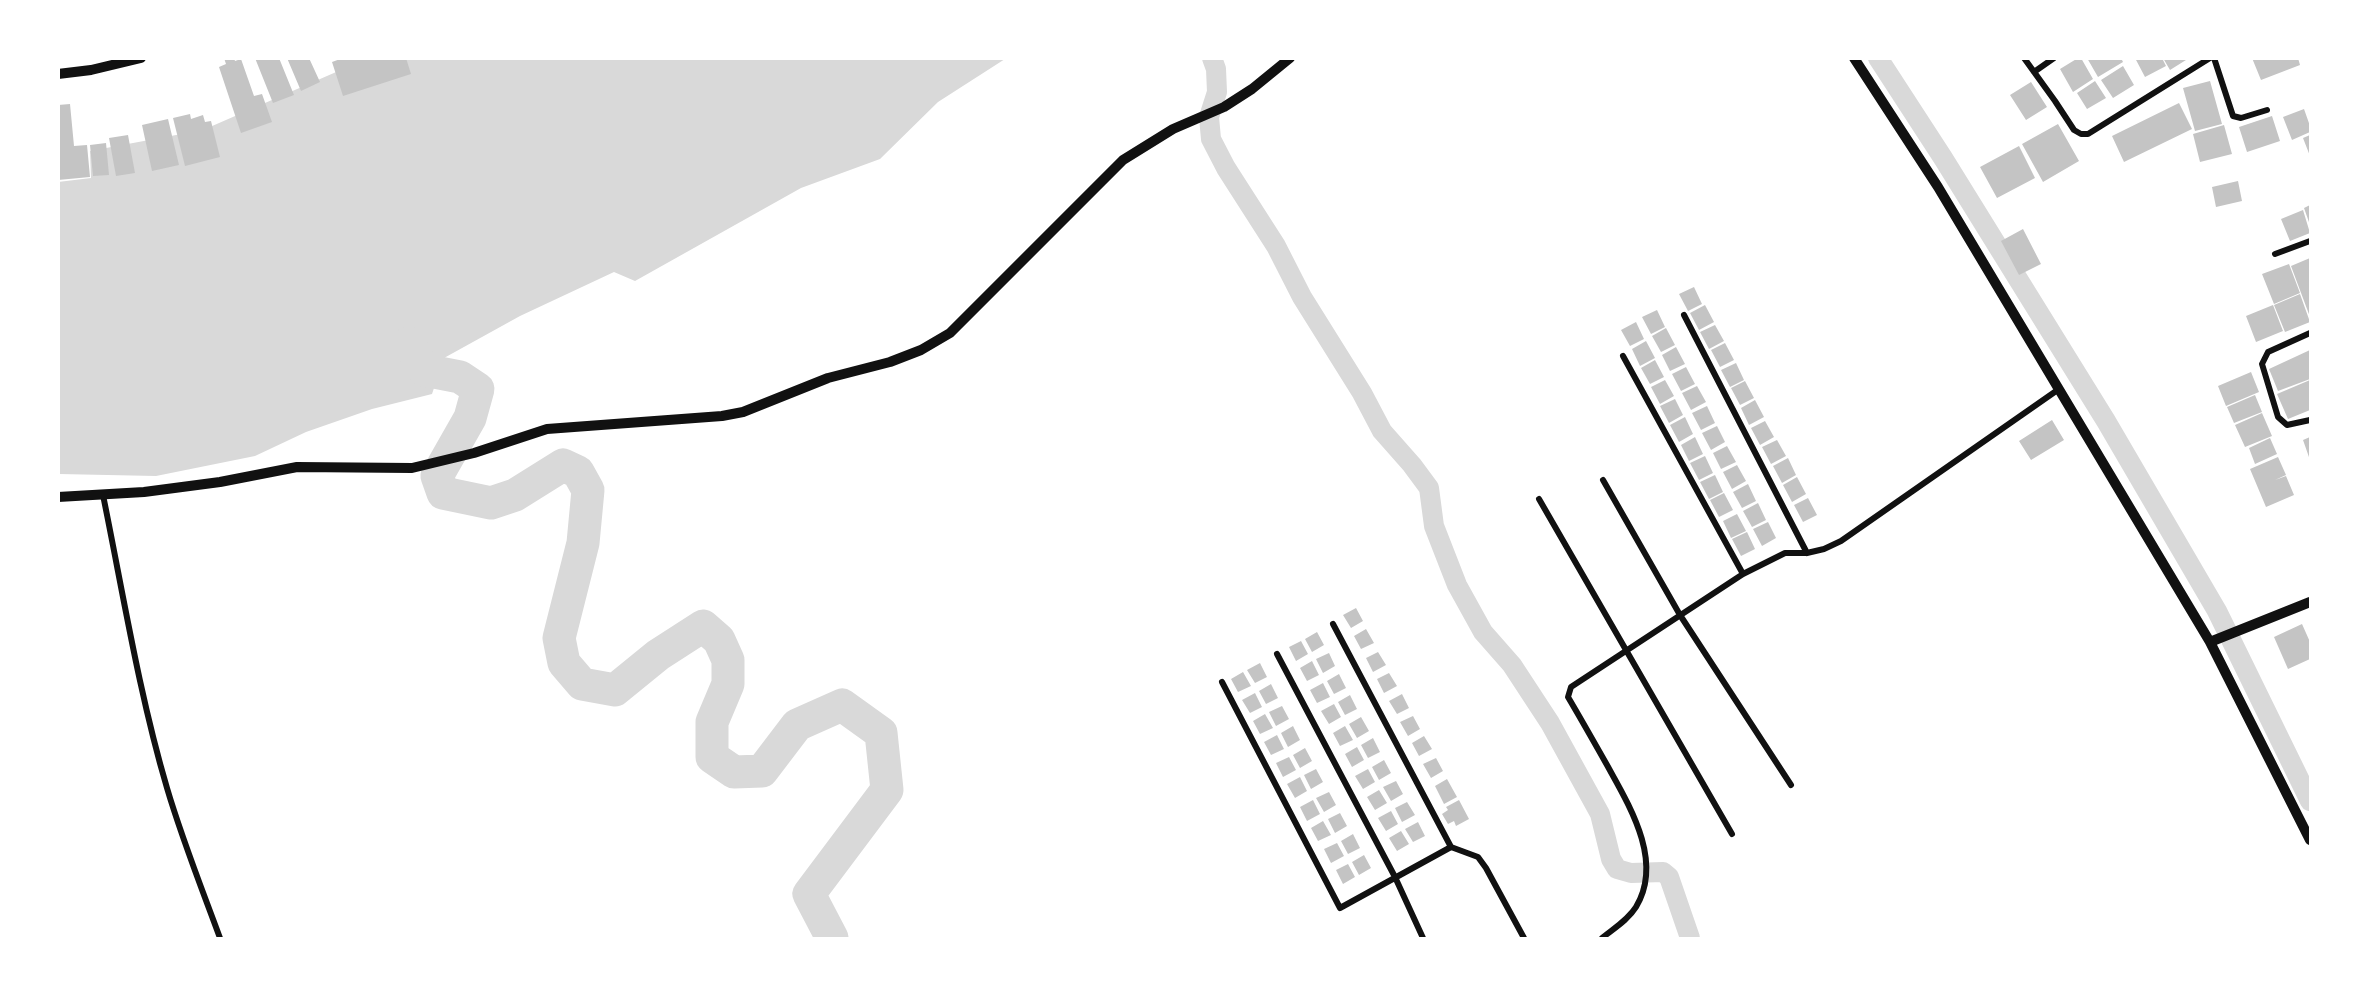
<!DOCTYPE html>
<style>
body{margin:0}
#map{position:relative;width:2369px;height:997px;overflow:hidden;background:#fff;font-family:Karla,sans-serif}
canvas{display:block}
.frame{position:absolute;inset:0;border:60px solid #fff;pointer-events:none}
</style>
<div id="map">
<canvas width="2369" height="997"></canvas>
<div class="frame"></div>
</div>
<script>
const c = document.querySelector('canvas').getContext('2d');
c.lineJoin = 'round';
function fill(path, color) { c.fillStyle = color; c.fill(path, 'evenodd'); }
function strokePath(path, color, width, dash) { c.strokeStyle = color; c.lineWidth = width; c.lineCap = dash ? 'butt' : 'round'; c.setLineDash(dash || []); c.stroke(path); }
const water = new Path2D(`
 M366,59h639l-67,43 -58,57 -79,29 -166,93 -21,-9 -94,44 -76,42 -12,36 -60,15 -66,23 -51,24 -99,20 -97,-2 -1,-292 33,-4 -1,-27 113,-21z`);
const canal = new Path2D(`
 M1212,58l4,11 1,23 -8,25 2,22 15,29 50,78 26,51 60,96 20,38 30,34 17,23 5,38 23,59 26,47 29,33 38,58 50,91 11,45 6,10 14,4 32,-1 6,5 21,61
 M1878,58l65,100 163,263 111,190 93,190`);
const river = new Path2D(`
 M409,343l15,27 36,7 18,12 -8,29 -33,58 6,17 48,10 24,-8 48,-30 15,7 10,18 -5,53 -24,95 5,25 18,21 33,6 43,-35 45,-29 16,14 9,20v24l-16,38v35l22,15 28,-1 35,-46 45,-20 39,28 6,57 -78,104 23,44`);
const building = new Path2D(`
 M224,58h10l1,3 6,-2 13,37 8,-2 10,28 -31,11 -22,-66 7,-3z
 M255,58h24l15,37 -21,8z
 M287,58h22l11,24 -19,9z
 M343,58h63l5,16 -68,22 -11,-34z
 M2078,58h3l12,21 -20,13 -13,-23z
 M2087,58h34l2,4 -25,15z
 M2135,58h27l4,8 -21,11z
 M2163,58h22l1,2 -16,10z
 M2252,58h46l2,7 -39,15z
 M2123,66l11,19 -21,13 -12,-18z
 M2095,81l11,17 -19,11 -10,-16z
 M2210,81l12,43 -27,7 -12,-43z
 M2031,82l16,25 -21,13 -16,-25z
 M2179,103l13,26 -68,33 -12,-26z
 M70,104l4,42 13,-1 3,32 -32,3v-75z
 M2304,109l6,17v6l-18,8 -9,-23z
 M190,114l1,5 12,-4 2,7 6,-1 9,36 -35,9 -12,-48z
 M2272,116l8,25 -33,11 -8,-25z
 M168,119l11,46 -27,6 -10,-46z
 M2058,124l21,37 -36,21 -21,-38z
 M2224,125l8,29 -32,8 -7,-28z
 M128,135l7,38 -19,3 -7,-38z
 M2310,135v21l-7,-18z
 M106,143l3,32 -16,1 -3,-31z
 M2019,146l16,32 -38,20 -17,-31z
 M2238,181l4,20 -26,6 -4,-20z
 M2310,205v20l-6,-17z
 M2303,210l7,23 -20,8 -9,-22z
 M2023,229l18,35 -22,11 -18,-34z
 M2310,258v59l-19,-51z
 M2289,264l11,29 -26,11 -12,-30z
 M1694,287l8,17 -14,7 -9,-17z
 M2300,294l10,28 -25,10 -11,-27z
 M1705,305l9,17 -15,8 -9,-17z
 M2273,305l10,26 -27,11 -10,-26z
 M1657,310l8,17 -14,7 -9,-17z
 M1636,322l8,17 -14,7 -9,-16z
 M1715,325l9,16 -15,8 -9,-17z
 M1666,328l9,17 -14,7 -9,-16z
 M1646,341l9,17 -15,8 -8,-17z
 M1725,343l9,17 -14,7 -9,-17z
 M1676,347l9,17 -15,7 -8,-16z
 M2310,350v29l-32,12 -9,-22z
 M1655,360l9,17 -14,7 -9,-16z
 M1736,363l8,17 -14,7 -9,-17z
 M1686,367l9,17 -14,7 -9,-17z
 M2251,372l8,20 -33,14 -8,-20z
 M1665,380l9,16 -14,8 -9,-17z
 M2310,380v30l-22,9 -11,-25z
 M1745,381l9,17 -14,7 -9,-17z
 M1697,386l9,16 -15,8 -9,-17z
 M2255,395l7,17 -28,11 -7,-16z
 M1675,399l8,16 -14,8 -9,-17z
 M1755,400l9,17 -15,8 -8,-17z
 M1707,406l8,17 -14,7 -9,-17z
 M2262,413l10,23 -27,11 -10,-22z
 M1685,417l8,17 -14,8 -9,-17z
 M2052,420l12,20 -33,20 -12,-19z
 M1765,421l9,16 -14,8 -9,-17z
 M1717,426l8,16 -14,8 -9,-17z
 M1695,437l8,17 -14,7 -8,-16z
 M2310,437v23l-7,-20z
 M2270,438l7,16 -22,10 -6,-16z
 M1777,440l9,16 -15,8 -9,-17z
 M1727,446l9,16 -15,7 -8,-16z
 M1705,456l8,17 -14,7 -9,-17z
 M2278,457l8,18 -11,5 11,-4 8,19 -28,12 -16,-38z
 M1788,458l8,17 -14,8 -9,-17z
 M1737,465l9,16 -14,8 -9,-17z
 M1715,475l8,17 -14,7 -9,-17z
 M1797,477l9,17 -14,8 -9,-17z
 M1748,484l8,17 -14,7 -9,-16z
 M1724,493l9,17 -14,7 -9,-17z
 M1808,498l9,17 -14,7 -9,-17z
 M1758,503l8,17 -14,7 -9,-16z
 M1737,514l9,17 -15,7 -8,-17z
 M1768,522l8,16 -14,8 -9,-17z
 M1747,532l8,17 -14,7 -9,-17z
 M1356,608l7,13 -12,7 -8,-13z
 M2302,624l8,18v17l-22,10 -14,-32z
 M1366,629l8,14 -13,6 -7,-13z
 M1317,632l7,13 -12,7 -7,-13z
 M1301,641l7,13 -12,7 -7,-14z
 M1378,652l8,13 -13,7 -7,-14z
 M1329,653l6,13 -12,7 -7,-14z
 M1312,661l7,14 -12,6 -7,-13z
 M1260,663l7,14 -12,6 -8,-13z
 M1243,672l8,14 -13,6 -7,-13z
 M1389,673l8,13 -13,7 -7,-14z
 M1339,674l7,14 -12,6 -7,-13z
 M1323,683l7,14 -13,6 -7,-13z
 M1271,684l7,14 -12,6 -7,-13z
 M1255,693l7,14 -12,6 -8,-13z
 M1402,694l7,14 -12,6 -8,-13z
 M1350,695l7,14 -12,6 -7,-13z
 M1334,704l7,13 -12,7 -8,-13z
 M1282,706l7,13 -13,7 -7,-14z
 M1265,714l8,14 -13,6 -7,-13z
 M1413,716l7,13 -12,7 -8,-14z
 M1361,717l8,14 -12,7 -8,-14z
 M1293,726l7,14 -12,7 -7,-14z
 M1345,726l8,14 -13,6 -7,-13z
 M1277,735l7,14 -13,6 -7,-13z
 M1424,736l8,13 -13,7 -7,-13z
 M1373,738l7,14 -12,6 -7,-13z
 M1357,747l7,13 -12,7 -7,-13z
 M1305,748l7,13 -12,7 -7,-13z
 M1289,757l7,13 -13,7 -7,-14z
 M1436,758l7,13 -12,7 -8,-14z
 M1384,760l7,13 -12,7 -7,-13z
 M1316,769l7,13 -12,7 -7,-14z
 M1368,769l7,13 -12,7 -8,-13z
 M1300,777l7,14 -12,7 -8,-14z
 M1447,779l10,18 -13,7 -9,-18z
 M1396,781l7,13 -12,7 -8,-14z
 M1379,790l8,13 -12,7 -8,-13z
 M1329,792l7,13 -12,7 -8,-14z
 M1313,800l7,14 -13,7 -7,-14z
 M1459,800l10,19 -13,7 -2,-5 -6,3 -6,-10 6,-4 -2,-3z
 M1407,802l8,13 -13,7 -7,-14z
 M1391,811l7,13 -12,7 -8,-13z
 M1340,813l7,13 -12,7 -7,-14z
 M1323,821l8,14 -13,6 -7,-13z
 M1418,822l7,14 -12,6 -8,-13z
 M1401,831l8,13 -12,7 -8,-13z
 M1353,834l7,14 -12,6 -7,-13z
 M1337,843l7,13 -13,7 -7,-14z
 M1364,855l7,13 -12,7 -7,-13z
 M1348,864l7,13 -12,7 -7,-14z`);
const minor = new Path2D(`
 M2024,58l31,43 19,29 7,4h7l122,-76
 M2214,58l19,58 8,2 26,-8
 M2034,72l20,-14
 M2275,254l35,-13
 M1684,315l123,238
 M2310,333l-42,19 -6,12 16,53 9,8 23,-5
 M1623,356l120,218
 M1603,480l77,135 111,170
 M103,495c20,98 36,198 64,293 15,51 35,101 53,150
 M1539,499l193,335
 M1333,624l118,223 27,10 8,11 38,70
 M1277,654l118,223 28,61
 M1222,682l118,226 111,-61
 M1602,938c11,-9 26,-18 34,-31 28,-46 -7,-102 -29,-142 -13,-23 -26,-46 -39,-68l3,-10 172,-113 42,-21h22l17,-4 17,-8 218,-152`);
const tertiary = new Path2D(`
 M1854,58l84,129 272,455 100,198
 M58,74l33,-4 50,-12
 M58,497l86,-5 76,-10 77,-15 115,1 62,-15 73,-24 175,-13 21,-4 85,-34 62,-16 31,-12 29,-17 173,-173 50,-31 51,-22 28,-18 38,-31
 M2210,642l100,-40`);
fill(water, '#d9d9d9');
strokePath(canal, '#d9d9d9', 20);
strokePath(river, '#d9d9d9', 33);
fill(building, '#c4c4c4');
strokePath(minor, '#111', 6);
strokePath(tertiary, '#111', 10);
</script>
